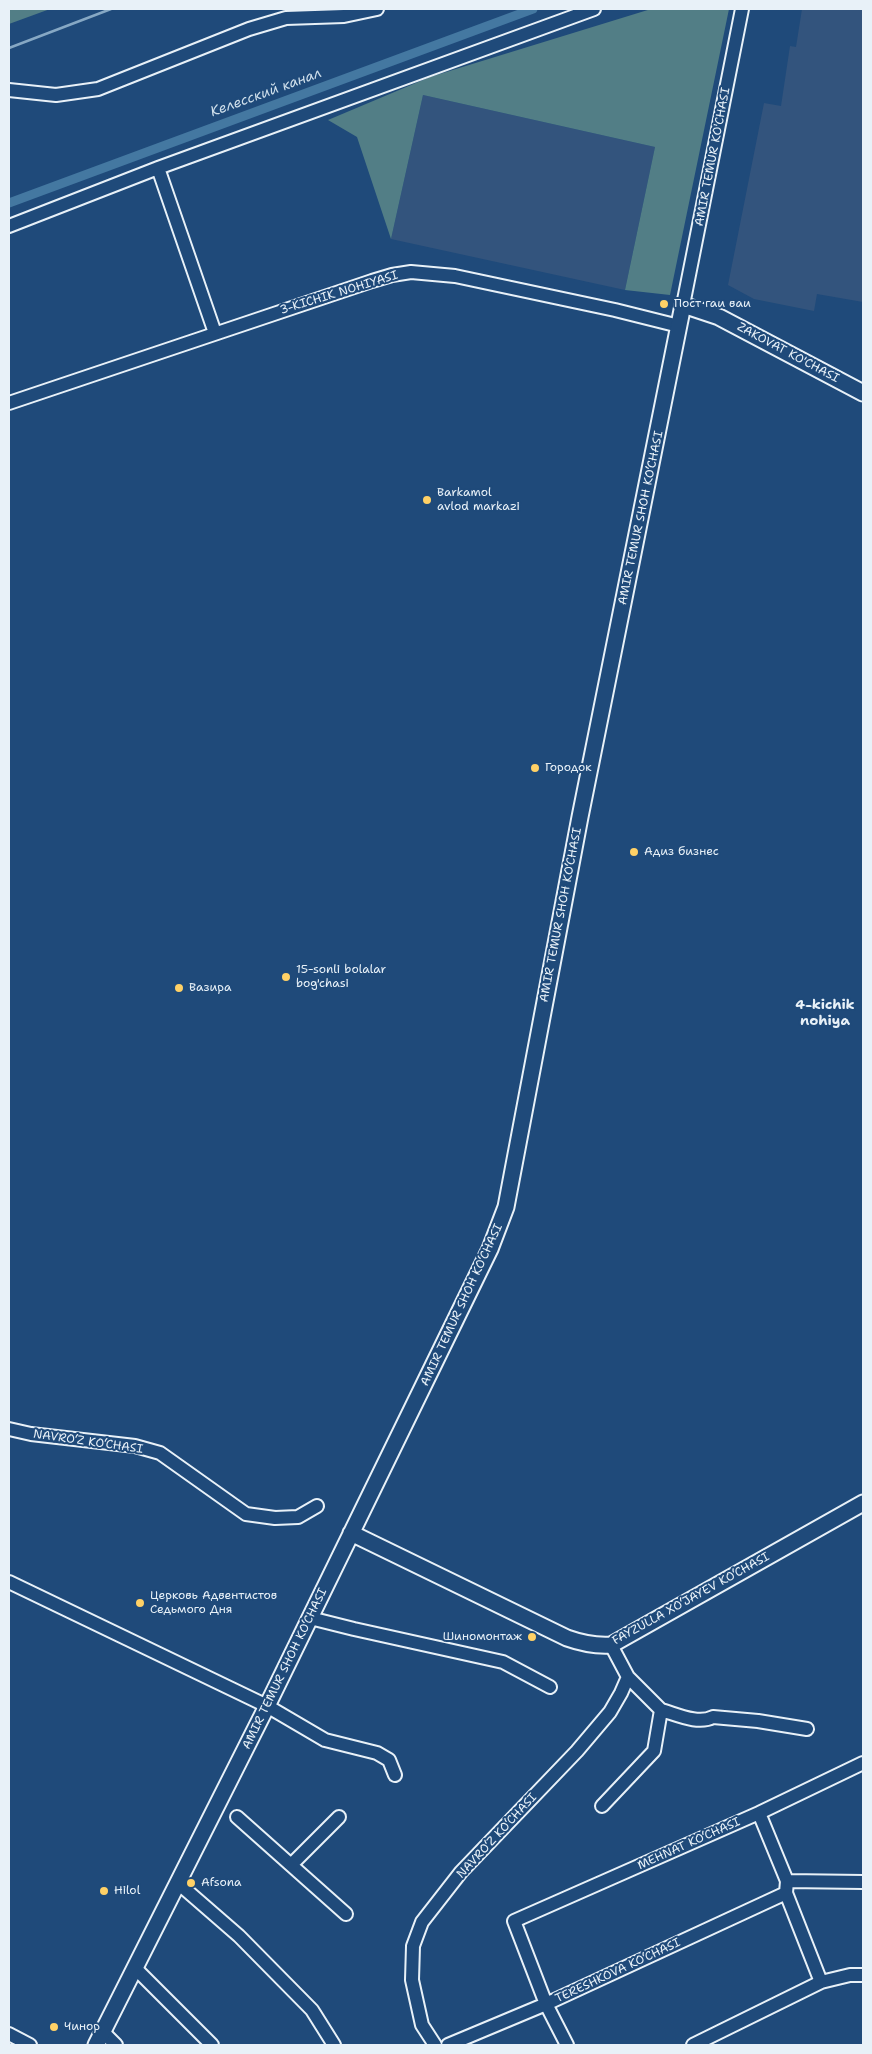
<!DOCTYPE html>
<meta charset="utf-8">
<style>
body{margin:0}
#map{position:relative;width:872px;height:2054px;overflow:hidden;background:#1f4a7a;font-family:"Shantell Sans",sans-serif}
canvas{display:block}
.frame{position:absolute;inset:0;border:10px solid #e8f1f8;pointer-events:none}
</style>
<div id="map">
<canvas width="872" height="2054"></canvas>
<div class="frame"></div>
</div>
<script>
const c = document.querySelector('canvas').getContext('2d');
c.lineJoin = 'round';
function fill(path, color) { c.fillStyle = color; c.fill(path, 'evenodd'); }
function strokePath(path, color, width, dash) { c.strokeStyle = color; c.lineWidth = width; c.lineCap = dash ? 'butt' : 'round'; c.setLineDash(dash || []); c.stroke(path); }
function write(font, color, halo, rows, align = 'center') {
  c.font = font + ' "Shantell Sans",sans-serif'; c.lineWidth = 4; c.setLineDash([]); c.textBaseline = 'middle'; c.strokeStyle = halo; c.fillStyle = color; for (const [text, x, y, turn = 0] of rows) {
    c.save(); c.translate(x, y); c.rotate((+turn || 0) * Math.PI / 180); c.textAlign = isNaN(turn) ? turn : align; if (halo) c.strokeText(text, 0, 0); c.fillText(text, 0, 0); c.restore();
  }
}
const built = new Path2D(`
 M802,9h61v293l-46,-8 -3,17 -60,-12 -26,-14 36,-182 17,3 9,-60 6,1z
 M423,95l232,52 -30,143 -234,-51z`);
const green = new Path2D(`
 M9,9h41l-41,15z
 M651,9h78l-59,286 -45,-5 30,-143 -232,-52 -32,144 -34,-102 -29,-17 102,-43z`);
const stream = new Path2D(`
 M9,48l102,-39`);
const canal = new Path2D(`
 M9,203l524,-194`);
const minor = new Path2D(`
 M9,90l47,5 42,-6 151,-60 37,-11 58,-2 33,-7
 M158,168l57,165
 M9,226l149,-58 436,-159
 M683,305l59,-296
 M9,403l363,-122 20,-6 19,-3 44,4 160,34 64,16
 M9,1429l22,5 104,12 25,7 86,61 29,4 23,-1 19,-11
 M9,1582l258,124 58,34 52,13 12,7 6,15
 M310,1618l44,11 149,33 47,25
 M661,1710c15,4 37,15 52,7l45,4 49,8
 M602,1806l52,-55 7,-41 -33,-33
 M759,1813l28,68 -1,12 35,89
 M237,1817l109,97
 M291,1865l48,-48
 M787,1881l76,1
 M178,1883l61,53 73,74 22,35
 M135,1968l77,77
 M103,2032l13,13
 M9,2034l21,11
 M435,2045l-13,-20 -10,-45 1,-34 9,-24 39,-50 116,-121 33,-39 11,-19 7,-16 -17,-32
 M448,2045l98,-41 240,-111
 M567,2045l-21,-41 -32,-83 245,-108 104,-50
 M693,2045l128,-63 29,-7h13`);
const major = new Path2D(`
 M351,1533l216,105c14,5 28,8 44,7l252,-142
 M96,2045l171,-339 223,-457 16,-42 74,-390 103,-512 36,12 144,76`);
const markers = [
 [664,304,5,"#ffd166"],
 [427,500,5,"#ffd166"],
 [535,768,5,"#ffd166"],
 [634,852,5,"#ffd166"],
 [286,977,5,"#ffd166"],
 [179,988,5,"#ffd166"],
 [140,1603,5,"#ffd166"],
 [532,1637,5,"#ffd166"],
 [191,1883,5,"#ffd166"],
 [104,1891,5,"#ffd166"],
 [54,2027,5,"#ffd166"]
];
const streetNames = [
 ["AMIR TEMUR KO'CHASI",713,157,-79],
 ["3-KICHIK NOHIYASI",339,293,-17],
 ["ZAKOVAT KO'CHASI",788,353,28],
 ["AMIR TEMUR SHOH KO‘CHASI",641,518,-78],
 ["AMIR TEMUR SHOH KO‘CHASI",561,915,-79],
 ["AMIR TEMUR SHOH KO‘CHASI",462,1305,-65],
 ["NAVRO‘Z KO‘CHASI",88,1442,8],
 ["FAYZULLA XO‘JAYEV KO‘CHASI",691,1599,-29],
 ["AMIR TEMUR SHOH KO‘CHASI",285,1669,-64],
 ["NAVRO‘Z KO‘CHASI",497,1836,-47],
 ["MEHNAT KO‘CHASI",689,1844,-24],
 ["TERESHKOVA KO‘CHASI",618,1971,-25]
];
const poiNames = [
 ["Пост гаи ваи",674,304],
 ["Barkamol",437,493],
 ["avlod markazi",437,507],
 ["Городок",545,768],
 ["Адиз бизнес",644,852],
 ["15-sonli bolalar",296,970],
 ["bog'chasi",296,984],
 ["Вазира",189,988],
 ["Церковь Адвентистов",150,1596],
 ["Седьмого Дня",150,1610],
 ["Шиномонтаж",522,1637,"right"],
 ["Afsona",201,1883],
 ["Hilol",114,1891],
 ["Чинор",64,2027]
];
const waterNames = [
 ["Келесский канал",266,93,-20]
];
const neighbourhoodNames = [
 ["4-kichik",825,1005],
 ["nohiya",825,1021]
];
fill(built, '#33547d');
fill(green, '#527e86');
strokePath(stream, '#86a8c4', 2.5);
strokePath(canal, '#4478a1', 9);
strokePath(minor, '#e8f1f8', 16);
strokePath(major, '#e8f1f8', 19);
strokePath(minor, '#1f4a7a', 12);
strokePath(major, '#1f4a7a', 15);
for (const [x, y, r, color] of markers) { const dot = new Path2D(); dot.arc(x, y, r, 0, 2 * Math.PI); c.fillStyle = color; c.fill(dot); strokePath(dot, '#1f4a7a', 2); }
write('12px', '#e8f1f8', '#1f4a7a', streetNames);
write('12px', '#e8f1f8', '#1f4a7a', poiNames, 'left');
write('italic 14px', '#cfdfeb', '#1f4a7a', waterNames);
write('bold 14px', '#e8f1f8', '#1f4a7a', neighbourhoodNames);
</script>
